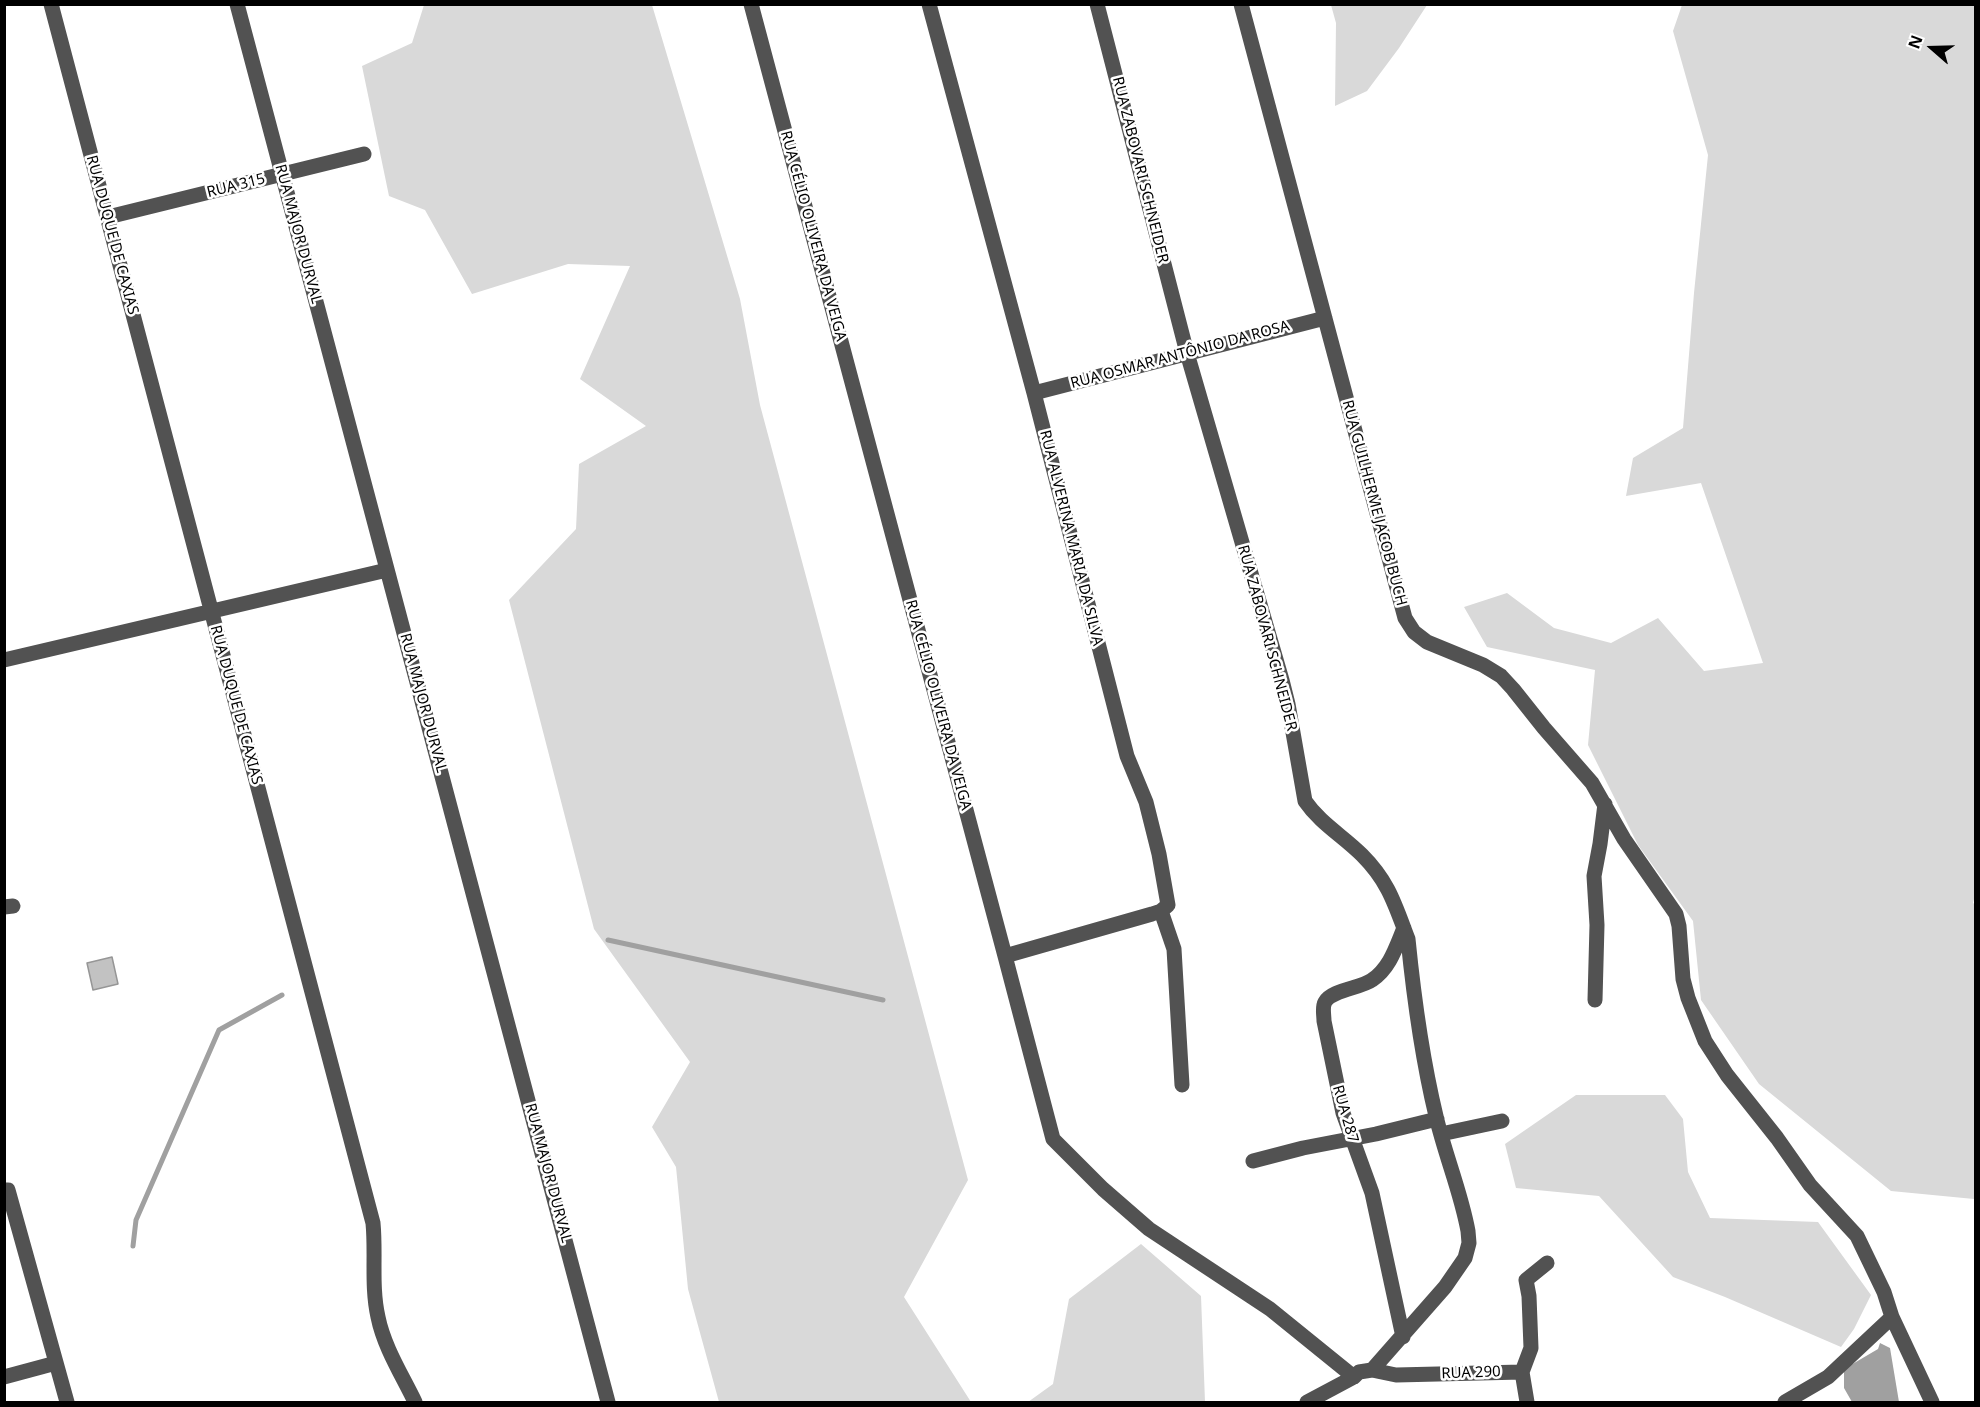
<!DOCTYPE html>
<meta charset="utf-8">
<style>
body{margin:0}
#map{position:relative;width:1980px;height:1407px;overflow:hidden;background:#fff;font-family:"Noto Sans",sans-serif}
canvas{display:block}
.frame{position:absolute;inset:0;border:6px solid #000;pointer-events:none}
.north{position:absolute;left:1902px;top:18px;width:60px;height:60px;-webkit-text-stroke:4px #fff;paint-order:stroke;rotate:290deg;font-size:16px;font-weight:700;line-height:24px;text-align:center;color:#000}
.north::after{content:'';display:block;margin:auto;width:21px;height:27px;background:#000;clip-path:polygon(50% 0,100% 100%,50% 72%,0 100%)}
</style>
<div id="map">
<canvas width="1980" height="1407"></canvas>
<div class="frame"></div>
<div class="north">N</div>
</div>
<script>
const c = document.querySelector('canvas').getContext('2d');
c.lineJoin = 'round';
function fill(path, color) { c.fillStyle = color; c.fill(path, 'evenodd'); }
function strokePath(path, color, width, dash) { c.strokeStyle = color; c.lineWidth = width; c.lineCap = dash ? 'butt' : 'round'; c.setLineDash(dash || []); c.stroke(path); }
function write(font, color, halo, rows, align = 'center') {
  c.font = font + ' "Noto Sans",sans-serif'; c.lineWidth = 5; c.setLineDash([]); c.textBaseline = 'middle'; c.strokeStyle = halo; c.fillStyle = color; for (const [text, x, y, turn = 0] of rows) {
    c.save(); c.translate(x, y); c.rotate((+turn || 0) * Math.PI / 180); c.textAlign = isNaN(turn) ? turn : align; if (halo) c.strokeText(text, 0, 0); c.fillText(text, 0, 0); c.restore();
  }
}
const green = new Path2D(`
 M424,5h228l88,294 20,106 208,775 -64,117 67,105h-252l-31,-113 -12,-122 -24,-40 38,-65 -96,-133 -85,-329 67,-71 3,-65 67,-38 -66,-47 50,-113 -62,-2 -96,30 -47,-84 -36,-14 -27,-130 50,-23z
 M1331,5h96l-28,43 -32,43 -32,15 1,-83z
 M1682,5h293l1,886 -3,12 3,2 -1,296 -1,-2 -83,-8 -132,-107 -58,-84 -8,-79 -55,-76 -50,-100 7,-75 -108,-23 -23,-40 43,-14 47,35 57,15 47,-25 46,53 59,-8 -62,-180 -75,13 7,-38 50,-30 11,-135 14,-138 -35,-124z
 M1576,1095h89l18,24 5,53 22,46 108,4 53,73 -17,34 -13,18 -116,-50 -52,-20 -74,-81 -83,-8 -11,-44z
 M1141,1244l60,52 4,106h-177l25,-18 16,-85z`);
const water = new Path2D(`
 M1880,1343l10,5 9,54h-47l-8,-14v-19l34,-20z`);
const stream = new Path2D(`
 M608,940l275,60
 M133,1246l3,-26 83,-190 63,-35`);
const building = new Path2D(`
 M112,957l6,27 -25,6 -6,-27z`);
const minor = new Path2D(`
 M51,4l322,1219c3,31 -2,63 5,94 6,30 24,58 37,85
 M237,4l371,1398
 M751,4l254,952 48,183 50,50 46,40 121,80 84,68
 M929,4l105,389 93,363 19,46 13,52 9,51 -7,6 -9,3 -147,42
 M1097,4l90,349 95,327 6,24 17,97c15,22 38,35 57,54 27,27 33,50 46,84 6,60 14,119 28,177 9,39 25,76 32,115l1,12 -4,15 -20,29 -73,83 -13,2 -5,5 -47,25
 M1241,4l164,614 9,14 13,10 56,23 18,11 12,13 31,39 48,55 32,56 52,75 3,12 4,53 5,19 17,43 22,34 50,63 33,47 47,51 27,56 8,25 40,85
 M108,217l256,-63
 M1034,393l291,-75
 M4,660l383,-90
 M4,907l9,-1
 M1161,911l13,38 8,136
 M1595,1000l2,-75 -3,-49 6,-32 5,-40
 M1441,1134l61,-13
 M1253,1161l50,-13 73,-14 61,-15
 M4,1190h4l59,212
 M1403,1337l-31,-144 -29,-80 -19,-92c0,-6 -2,-14 1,-19 6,-12 36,-14 47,-22 18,-12 24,-33 32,-52
 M1372,1370l24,5 126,-3 9,-24 -2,-52 -3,-16 21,-17
 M1522,1372l5,30
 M4,1377l52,-14
 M1785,1402l43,-25 64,-60`);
const streetNames = [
 ["RUA ZABOVARI SCHNEIDER",1140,170,76],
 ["RUA 315",236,186,-14],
 ["RUA MAJOR DURVAL",298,234,75],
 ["RUA DUQUE DE CAXIAS",112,235,75],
 ["RUA CÉLIO OLIVEIRA DA VEIGA",813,236,75],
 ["RUA OSMAR ANTÔNIO DA ROSA",1180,355,-15],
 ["RUA GUILHERME JACOB BUCH",1374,503,75],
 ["RUA ALVERINA MARIA DA SILVA",1071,538,76],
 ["RUA ZABOVARI SCHNEIDER",1267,638,75],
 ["RUA MAJOR DURVAL",423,703,75],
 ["RUA DUQUE DE CAXIAS",236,705,75],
 ["RUA CÉLIO OLIVEIRA DA VEIGA",938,705,75],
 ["RUA 287",1345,1114,74],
 ["RUA MAJOR DURVAL",548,1173,75],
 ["RUA 290",1471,1373,-2]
];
fill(green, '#d9d9d9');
fill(water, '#a0a0a0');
strokePath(stream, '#a0a0a0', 5);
fill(building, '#c2c2c2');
strokePath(building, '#969696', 1.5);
strokePath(minor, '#525252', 15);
write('15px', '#000', '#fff', streetNames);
</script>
